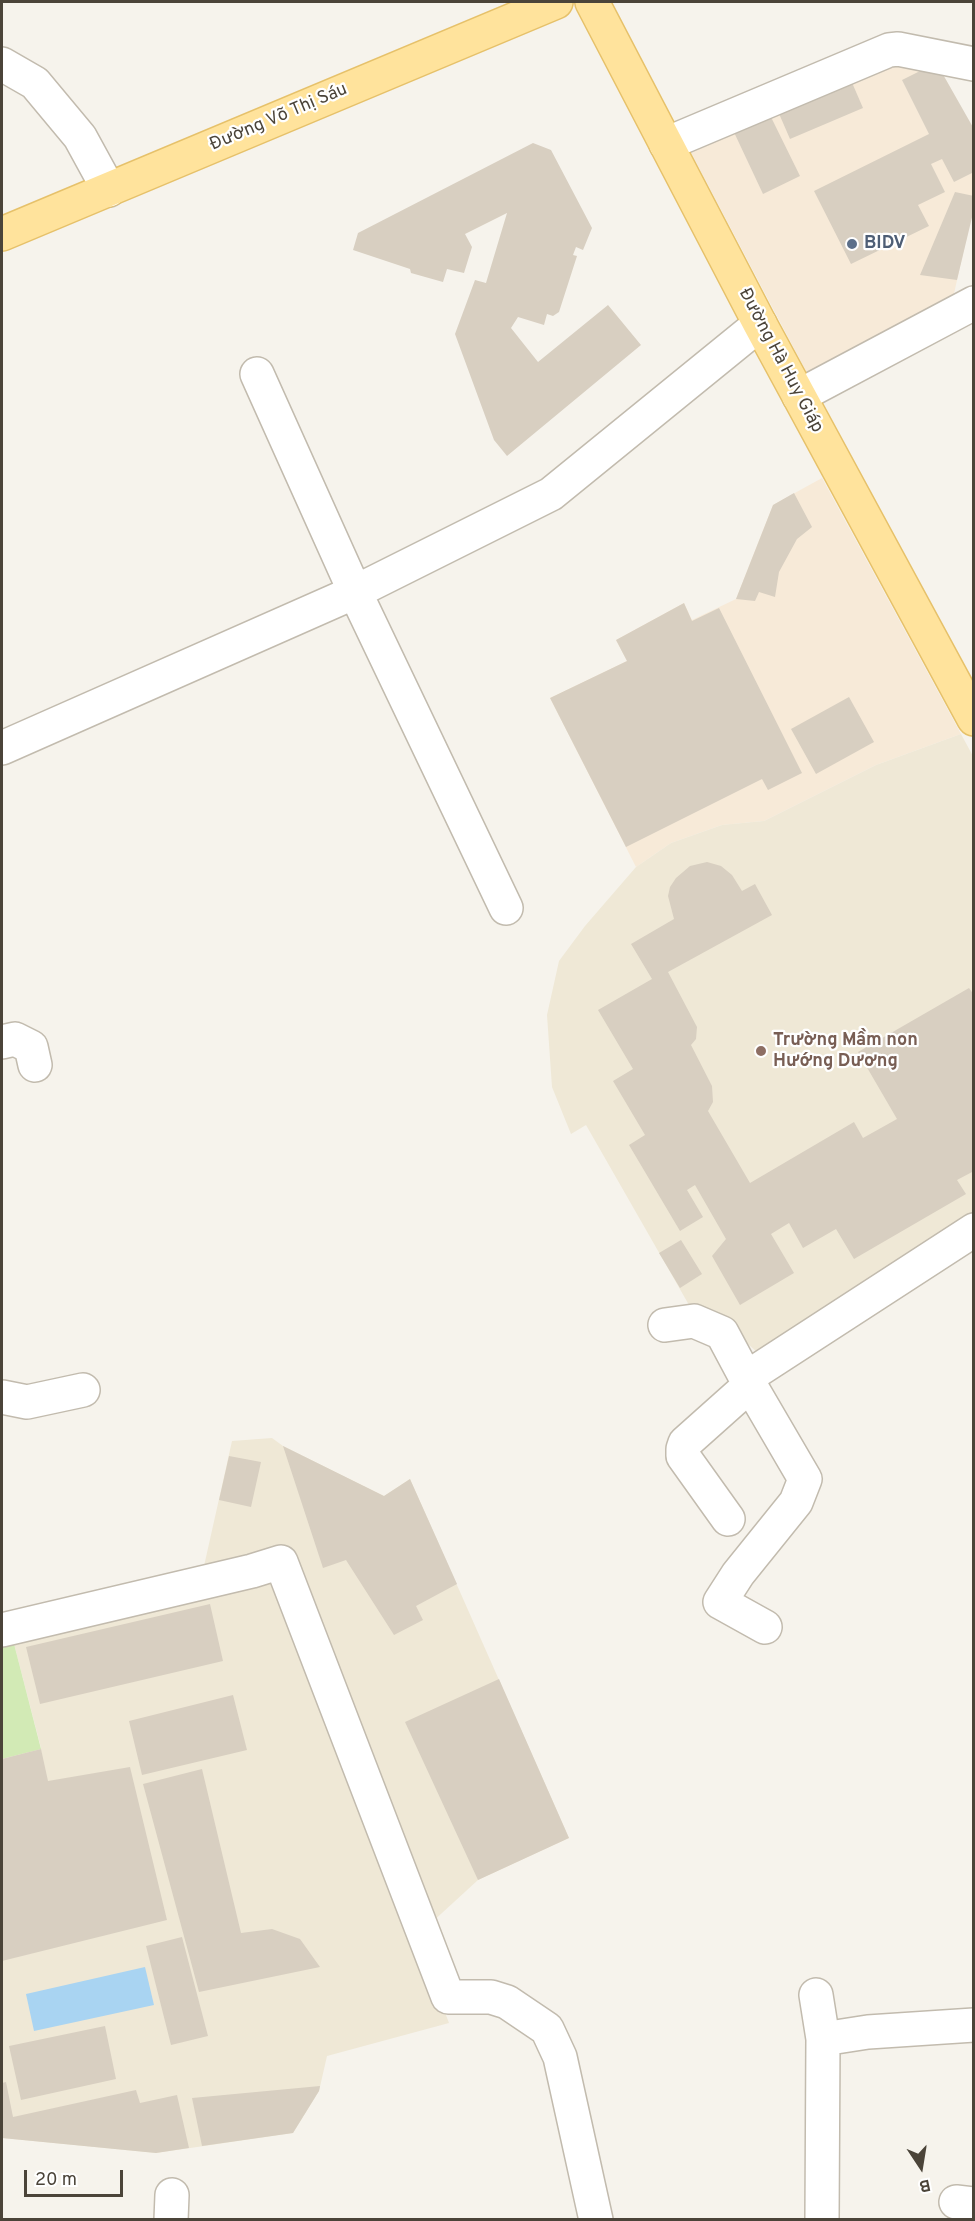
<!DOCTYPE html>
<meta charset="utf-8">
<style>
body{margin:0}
#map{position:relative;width:975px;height:2221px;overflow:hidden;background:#f6f3ec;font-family:Overpass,sans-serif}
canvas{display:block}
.frame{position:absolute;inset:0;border:3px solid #4b4439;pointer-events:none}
.north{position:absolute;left:891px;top:2137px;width:60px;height:60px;-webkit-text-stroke:4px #fff;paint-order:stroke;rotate:168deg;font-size:16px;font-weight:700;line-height:24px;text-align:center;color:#4b4439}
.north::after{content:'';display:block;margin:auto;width:21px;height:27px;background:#4b4439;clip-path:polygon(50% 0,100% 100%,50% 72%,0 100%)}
.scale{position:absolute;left:24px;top:2170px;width:99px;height:27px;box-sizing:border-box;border:3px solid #4b4439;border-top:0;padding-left:8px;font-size:18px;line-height:21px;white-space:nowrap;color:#4b4439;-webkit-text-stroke:4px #fff;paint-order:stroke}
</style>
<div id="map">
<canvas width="975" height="2221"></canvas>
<div class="frame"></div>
<div class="north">B</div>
<div class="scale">20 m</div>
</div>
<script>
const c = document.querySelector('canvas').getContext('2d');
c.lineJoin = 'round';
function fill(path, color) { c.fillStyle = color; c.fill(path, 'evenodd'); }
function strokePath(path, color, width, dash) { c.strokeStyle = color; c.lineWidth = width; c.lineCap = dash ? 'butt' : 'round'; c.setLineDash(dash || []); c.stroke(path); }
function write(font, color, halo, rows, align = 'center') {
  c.font = font + ' Overpass,sans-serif'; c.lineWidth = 4.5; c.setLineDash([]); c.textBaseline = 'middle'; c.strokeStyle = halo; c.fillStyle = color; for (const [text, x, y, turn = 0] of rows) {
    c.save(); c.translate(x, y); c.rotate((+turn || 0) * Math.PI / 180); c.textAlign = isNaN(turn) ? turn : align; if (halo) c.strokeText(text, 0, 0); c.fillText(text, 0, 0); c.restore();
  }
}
const commercial = new Path2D(`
 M888,62l53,9 32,58v80l-20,89 -144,79 -121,-230z
 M822,478l139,256 -85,31 -112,56 -42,4 -51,18 -35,24 -86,-169 77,-37 -11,-21 68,-37 8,17 44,-21 37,-94z`);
const education = new Path2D(`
 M961,734l13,24 -1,457 -209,143 -37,-32 -34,-14 -107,-187 -15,9 -19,-47 -5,-72 12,-54 26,-35 51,-59 35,-24 51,-18 42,-4 112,-56z
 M272,1438l11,8 101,50 26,-17 159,359 -91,42 -48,44 -142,-365 -86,16 30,-134z
 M277,1571l172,452 -122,33 -8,35 -26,42 -137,20 -154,-15v-379l39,-11 -28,-108z`);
const green = new Path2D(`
 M13,1640l28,109 -39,10v-116z`);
const water = new Path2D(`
 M145,1967l9,38 -120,26 -8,-37z`);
const building = new Path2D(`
 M928,67l13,4 33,58v43l-20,10 -12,-23 -11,5 14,28 -27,13 11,21 -78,38 -37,-73 115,-57 -27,-54z
 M850,78l13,30 -73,31 -13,-30z
 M769,113l31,63 -37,18 -31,-66z
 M533,143l18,7 41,78 -9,22 -7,-3 -3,8 4,1 -18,56 -6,4 -6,-2 -3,11 -26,-8 -7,11 27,34 70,-57 33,40 -134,111 -13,-16 -39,-106 20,-54 11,3 21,-70 -42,21 7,13 -8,26 -17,-4 -4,13 -32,-9 -1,-4 -57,-19 5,-17z
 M955,192l19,4v13l-17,71 -37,-5z
 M794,493l18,34 -15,12 -18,33 -4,25 -16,-5 -4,9 -19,-2 37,-94z
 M684,603l8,18 27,-13 83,165 -34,17 -6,-11 -136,68 -76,-149 77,-37 -11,-21z
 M849,697l25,45 -58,32 -25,-45z
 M707,862l14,4 11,9 10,16 13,-7 17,31 -104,57 29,55 -1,12 -5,6 21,41 1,16 -5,9 42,72 104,-61 9,16 34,-19 -39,-67 111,-64 5,7v176l-17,9 9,14 -112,65 -18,-30 -33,19 -14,-25 -18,11 23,39 -54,32 -28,-49 14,-17 -31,-54 -8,5 16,27 -23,14 -51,-86 16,-10 -32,-54 20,-12 -35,-59 54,-31 -21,-35 43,-25 -6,-23 2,-9 6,-9 14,-12z
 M681,1240l21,34 -22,14 -21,-35z
 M283,1446l101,50 26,-17 47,105 -41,22 7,14 -29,15 -48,-75 -23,8z
 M229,1456l32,6 -10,45 -32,-7z
 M210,1604l13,57 -183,43 -14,-57z
 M499,1679l70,159 -91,42 -73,-158z
 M233,1695l14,55 -105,25 -13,-54z
 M41,1749l7,32 82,-14 37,153 -165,41v-202z
 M202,1769l39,164 31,-4 28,10 20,28 -121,25 -56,-208z
 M182,1937l26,99 -37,9 -25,-99z
 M105,2026l11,53 -95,21 -12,-54z
 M6,2082l7,35 123,-27 4,13 37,-8 12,53 -33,5 -154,-15v-55z
 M320,2086l-1,5 -26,42 -91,13 -10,-48z`);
const minor = new Path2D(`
 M2,64l33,19 45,54 29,53
 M666,144l223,-94 9,-1 76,15
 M257,374l98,218 151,316
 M799,396l175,-93
 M2,748l353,-156 196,-98 209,-170
 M2,1042l13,-3 16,8 4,18
 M665,1325l29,-4 28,12 24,45 59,101 -9,23 -58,72 -18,28 45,25
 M746,1378l228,-148
 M2,1397l25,5 56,-12
 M728,1519l-45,-63v-7l2,-6 65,-58
 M2,1630l250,-59 29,-9 167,435h43l16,5 40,27 13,28 36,163
 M816,1995l7,44 -1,181
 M823,2039l45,-7 106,-7
 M956,2202l18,2
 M171,2220l1,-25`);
const major = new Path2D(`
 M592,2l168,322 214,395
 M2,234l554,-232`);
const markers = [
 [852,244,6,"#5c6f8a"],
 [761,1051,6,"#8d6e63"]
];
const streetNames = [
 ["Đường Võ Thị Sáu",279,118,-23],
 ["Đường Hà Huy Giáp",780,361,62]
];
const serviceNames = [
 ["BIDV",864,244]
];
const educationNames = [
 ["Trường Mầm non",773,1041],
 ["Hướng Dương",773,1062]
];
fill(commercial, '#f7ead8');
fill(education, '#efe8d6');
fill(green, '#d2eab5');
fill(water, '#a9d4f2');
fill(building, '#d8cfc1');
strokePath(minor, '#c2bbae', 36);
strokePath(major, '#e6c16a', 36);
strokePath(minor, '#fff', 33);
strokePath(major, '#ffe39c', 33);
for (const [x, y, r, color] of markers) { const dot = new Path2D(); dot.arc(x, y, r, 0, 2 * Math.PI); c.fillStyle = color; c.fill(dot); strokePath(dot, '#fff', 2); }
write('18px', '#4b4439', '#fff', streetNames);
write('bold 18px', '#4e5e75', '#fff', serviceNames, 'left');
write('bold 18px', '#785e54', '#fff', educationNames, 'left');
</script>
